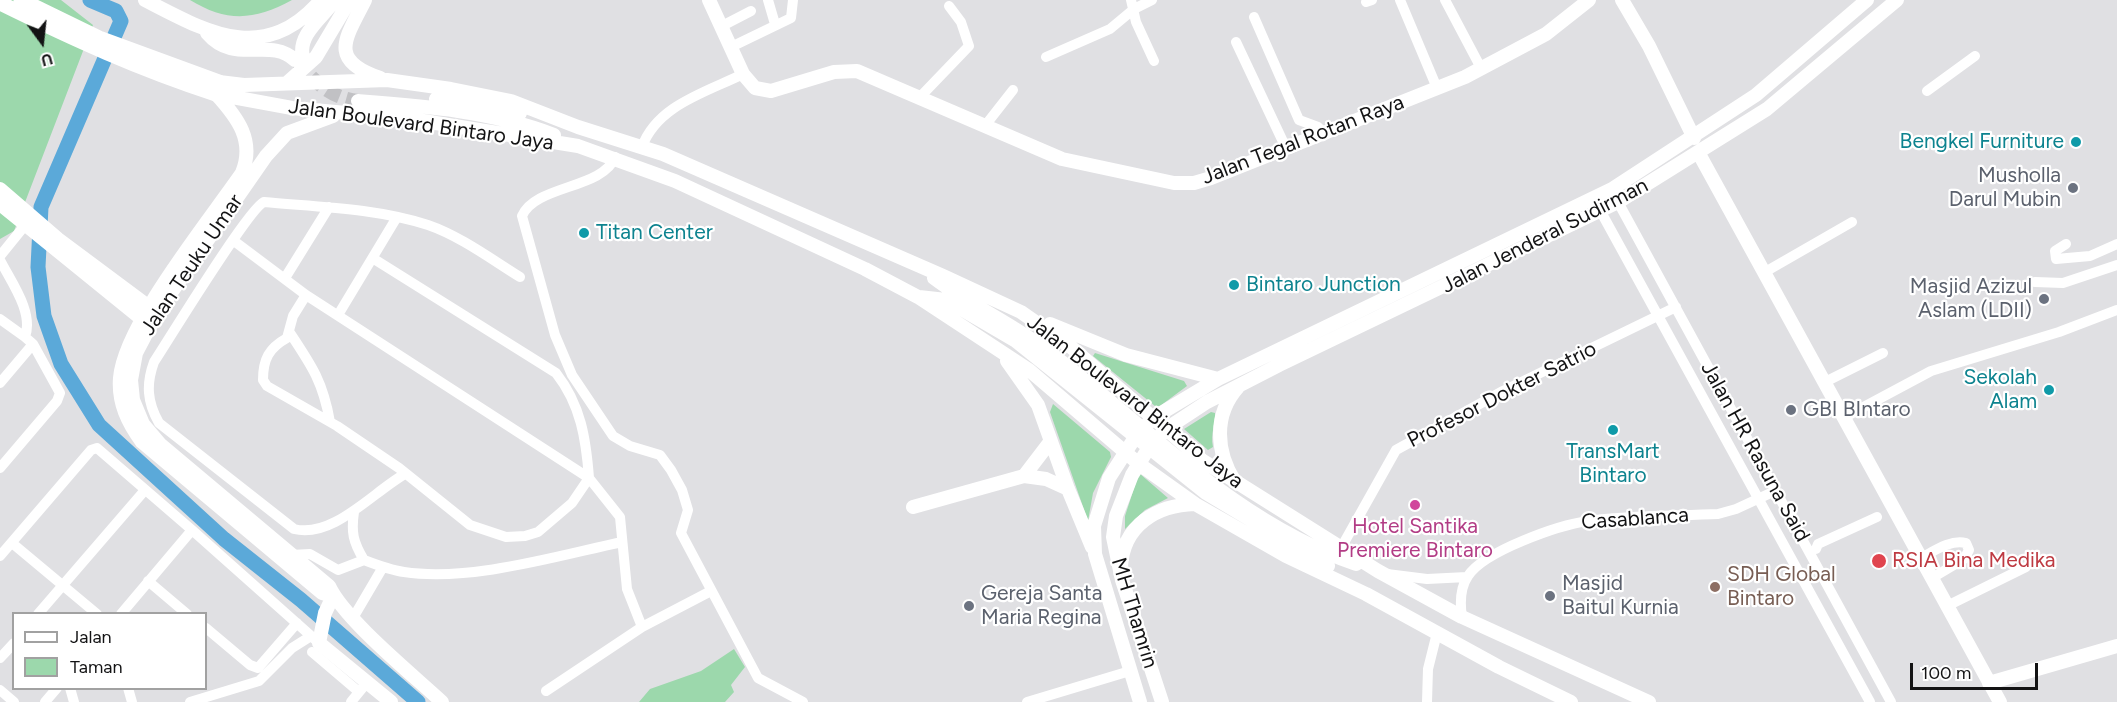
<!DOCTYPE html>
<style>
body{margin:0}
#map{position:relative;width:2117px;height:702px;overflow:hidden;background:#e0e0e3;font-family:Figtree,sans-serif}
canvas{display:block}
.legend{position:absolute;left:12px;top:612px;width:195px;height:78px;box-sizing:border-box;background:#fff;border:2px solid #a1a1a1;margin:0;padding:8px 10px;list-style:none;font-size:18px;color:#131314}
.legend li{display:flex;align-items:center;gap:12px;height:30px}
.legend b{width:30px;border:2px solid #a1a1a1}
.north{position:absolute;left:12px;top:12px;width:60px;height:60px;-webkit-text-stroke:4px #fff;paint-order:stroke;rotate:165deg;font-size:16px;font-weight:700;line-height:24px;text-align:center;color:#131314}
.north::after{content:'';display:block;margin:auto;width:21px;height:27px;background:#131314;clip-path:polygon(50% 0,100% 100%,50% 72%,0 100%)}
.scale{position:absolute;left:1910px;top:663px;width:128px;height:27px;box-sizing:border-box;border:3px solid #131314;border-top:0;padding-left:8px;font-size:18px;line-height:21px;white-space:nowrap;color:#131314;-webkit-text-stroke:4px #fff;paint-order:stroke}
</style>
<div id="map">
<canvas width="2117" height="702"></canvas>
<ul class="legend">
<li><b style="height:8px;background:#fff"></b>Jalan</li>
<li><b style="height:16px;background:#9cd8ac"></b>Taman</li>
</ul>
<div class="north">U</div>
<div class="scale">100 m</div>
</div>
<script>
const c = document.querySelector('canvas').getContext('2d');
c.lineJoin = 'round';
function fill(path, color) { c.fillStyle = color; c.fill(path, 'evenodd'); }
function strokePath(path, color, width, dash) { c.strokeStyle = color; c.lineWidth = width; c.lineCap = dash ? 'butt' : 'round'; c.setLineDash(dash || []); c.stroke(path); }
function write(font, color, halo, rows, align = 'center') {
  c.font = font + ' Figtree,sans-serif'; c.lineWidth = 4.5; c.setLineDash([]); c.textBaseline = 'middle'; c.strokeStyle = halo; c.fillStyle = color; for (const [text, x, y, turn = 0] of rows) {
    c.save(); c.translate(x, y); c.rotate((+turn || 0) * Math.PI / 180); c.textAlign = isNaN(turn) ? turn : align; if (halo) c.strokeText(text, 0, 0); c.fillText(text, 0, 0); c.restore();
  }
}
const green = new Path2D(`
 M0,0h61l32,25 -79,206 -14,8z
 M190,0h102c-38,21 -66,22 -102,0z
 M1095,353l89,28 3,5 -27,20h-5l-62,-50z
 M1053,404l57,48 1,5 -18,36 -5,28 -38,-109z
 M1211,412l4,1c1,10 -5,20 -2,34l-5,3 -24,-21z
 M1139,473l29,25 -23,12 -20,19v-13z
 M734,649l11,18 -14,18 3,7 -9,10h-86l11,-13 51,-18z`);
const river = new Path2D(`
 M90,0l26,11 5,10 -80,186 -3,60 6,49 17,48 38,61 125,114 77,61 117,102`);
const majorTunnel = new Path2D(`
 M297,61c17,20 33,37 61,40`);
const minor = new Path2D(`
 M768,0l7,24
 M1131,0l5,22 18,39
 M1400,0l37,88
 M1445,0l36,68
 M1366,2l6,-2
 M1254,17l45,103 19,7 6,6
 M722,26l29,-15
 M1236,42l50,106
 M731,47l60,-29 2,-18
 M1046,57l64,-28 24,-20 18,-9
 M1927,91l48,-35
 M920,97l49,-51 -8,-24 -12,-16
 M984,127l29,-37
 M642,147c15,-42 65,-55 101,-73
 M615,157c-12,32 -80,28 -93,59l33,119 17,40 41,61 17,10 30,9 11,15 11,20 6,20 -7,23 77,145 45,24
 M1618,202l273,500
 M1601,212l269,490
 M234,241l72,54 283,183 31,39 7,72 15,38
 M2066,244l-11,7 1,8 34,-3 27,-12
 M0,256l30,-37
 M0,260c11,22 34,52 25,77l8,7 27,49 -3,8 -57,67
 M1765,272l87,-50
 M285,278l44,-71
 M2035,282l28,1 54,-18
 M306,295l-13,21 -6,22c-18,10 -24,21 -24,42l4,6 70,40 62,42 71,57 36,12 19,-1 13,-4 34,-29 17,-25c-3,-39 -8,-73 -33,-105l-182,-114
 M338,315l59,-98
 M0,319l25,18
 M290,333c22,33 33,49 40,89
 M1825,382l58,-29
 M0,383l33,-39
 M1845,417l86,-46 128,-39 58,-22
 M405,474c-31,17 -72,65 -111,55l-135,-106c-12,-21 -13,-39 -5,-61 15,-23 95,-154 110,-160 55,5 111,6 164,23 32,11 63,34 92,52
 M354,512c-3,20 -1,30 10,48 13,5 26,10 40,12 66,10 153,-16 218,-30
 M192,530l127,113
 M12,543l85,71
 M1341,548l55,-98 107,-59 173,-84
 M1816,549l2,-5 59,-27
 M291,555l19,-1 28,16 26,-10
 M0,556l91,-106 6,-2 95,82 -71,84
 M1921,558c13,-7 30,-19 45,-15l3,7 -5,9 -32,19
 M1387,574l40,5 40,-2
 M148,581l39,33
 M1947,606l79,-39
 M38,614l107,-124
 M1462,617c-2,-13 -2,-29 6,-41 16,-25 91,-51 120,-55 42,-6 87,-5 130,-7l18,-5 39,-18
 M353,618l30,-51
 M206,628l44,37 8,3 39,-45
 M312,652l47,40
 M0,658l14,-15
 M70,688l4,14
 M128,688l4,14
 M0,690l14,12
 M546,691l96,-64 69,-36
 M45,702l12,-14
 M190,702l69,-21 33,-33 19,-12
 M351,702l13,-16
 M1027,702l103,-31
 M1427,702l1,-33 9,-36`);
const major = new Path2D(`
 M145,0c62,32 119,66 176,0
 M365,0c-19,38 -38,60 15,78
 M709,0l34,74 12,14 16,3 63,-19 23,-1 205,88 112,24h20l17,-5 254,-101 81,-43 43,-34
 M1622,0l27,46 45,92
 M207,33c28,33 62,3 88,27
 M303,57c-6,-22 20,-40 32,-57
 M219,82l25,3 143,-5 64,9 60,12 67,26 85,27 280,122 78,36 50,35 132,114 175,110 84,46 187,85
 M288,82l28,-25 34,-57
 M216,94l76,14 119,11 167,27 97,35 190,88 53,28 111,73 110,94 56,40 91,52 80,38 133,73 72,35
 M216,94c22,24 39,47 26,79 -33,48 -118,152 -122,205 -2,25 8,45 22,64l180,151 11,3
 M436,99l84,14
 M358,101c66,5 134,10 196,34
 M333,116l-46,17 -21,23 -109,157 -21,40 -5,27 2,20 10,24 17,20 169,142c15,33 84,89 113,116
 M1698,152l302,550
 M0,189l58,50 98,73
 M0,204l148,120
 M934,278c37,28 79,46 115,74 98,75 187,171 307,212
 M919,297l27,3 70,41 190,152 122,73
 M1050,324l76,31 92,24
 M1007,361l31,44 30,84 24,58
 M1024,476l26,-34
 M1235,482c-19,-30 -22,-67 3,-95
 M913,507l111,-31 22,3 22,10
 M1121,567c2,-42 36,-62 74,-63
 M333,596l-8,17 -6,30 72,59
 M1989,683l128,-37
 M1140,702l-45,-148 -1,-28 15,-48 25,-39 19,-21 65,-39 394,-190 144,-94 111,-95
 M1162,702l-40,-122 -9,-43 3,-21 16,-41 16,-26 18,-20 41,-27 72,-37 339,-163 149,-93 130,-109`);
const highway = new Path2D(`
 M21,0l78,38 120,44
 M0,3c71,35 141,67 216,91`);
const markers = [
 [2076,142,6,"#0f9aa8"],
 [2073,188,6,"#6b7280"],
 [584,233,6,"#0f9aa8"],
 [1234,285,6,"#0f9aa8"],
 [2044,299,6,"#6b7280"],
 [2049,390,6,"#0f9aa8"],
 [1791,410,6,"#6b7280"],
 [1613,430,6,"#0f9aa8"],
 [1415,505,6,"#d1479c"],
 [1879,561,8,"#e0444e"],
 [1715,587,6,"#8d6e63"],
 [1550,596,6,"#6b7280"],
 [969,606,6,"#6b7280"]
];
const streetNames = [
 ["Jalan Boulevard Bintaro Jaya",421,125,8],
 ["Jalan Tegal Rotan Raya",1303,140,-21],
 ["Jalan Jenderal Sudirman",1545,236,-27],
 ["Jalan Teuku Umar",192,265,-56],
 ["Profesor Dokter Satrio",1502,395,-27],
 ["Jalan Boulevard Bintaro Jaya",1135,402,38],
 ["Jalan HR Rasuna Said",1755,452,61],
 ["Casablanca",1635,519,-4],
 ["MH Thamrin",1134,613,73]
];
const cultureNames = [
 ["Bengkel Furniture",2064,142],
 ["Titan Center",596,233,"left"],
 ["Bintaro Junction",1246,285,"left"],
 ["Sekolah",2037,378],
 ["Alam",2037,402],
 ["TransMart",1613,452,"center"],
 ["Bintaro",1613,476,"center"]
];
const worshipNames = [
 ["Musholla",2061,176,"right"],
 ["Darul Mubin",2061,200,"right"],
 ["Masjid Azizul",2032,287,"right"],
 ["Aslam (LDII)",2032,311,"right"],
 ["GBI BIntaro",1803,410],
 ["Masjid",1562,584],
 ["Baitul Kurnia",1562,608],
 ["Gereja Santa",981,594],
 ["Maria Regina",981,618]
];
const hotelNames = [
 ["Hotel Santika",1415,527],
 ["Premiere Bintaro",1415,551]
];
const healthNames = [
 ["RSIA Bina Medika",1892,561]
];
const educationNames = [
 ["SDH Global",1727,575],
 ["Bintaro",1727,599]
];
fill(green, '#9cd8ac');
strokePath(river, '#5ba9d9', 15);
strokePath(majorTunnel, '#c1c1c4', 14, [14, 7]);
strokePath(minor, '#fff', 10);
strokePath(major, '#fff', 14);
strokePath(highway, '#fff', 15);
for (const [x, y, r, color] of markers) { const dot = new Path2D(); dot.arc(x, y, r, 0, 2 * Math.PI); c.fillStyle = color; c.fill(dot); strokePath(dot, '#fff', 2); }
write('21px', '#131314', '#fff', streetNames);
write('21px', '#0d838f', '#fff', cultureNames, 'right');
write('21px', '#5b616d', '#fff', worshipNames, 'left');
write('21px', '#b23c85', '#fff', hotelNames);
write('21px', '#be3a42', '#fff', healthNames, 'left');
write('21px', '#785e54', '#fff', educationNames, 'left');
</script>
